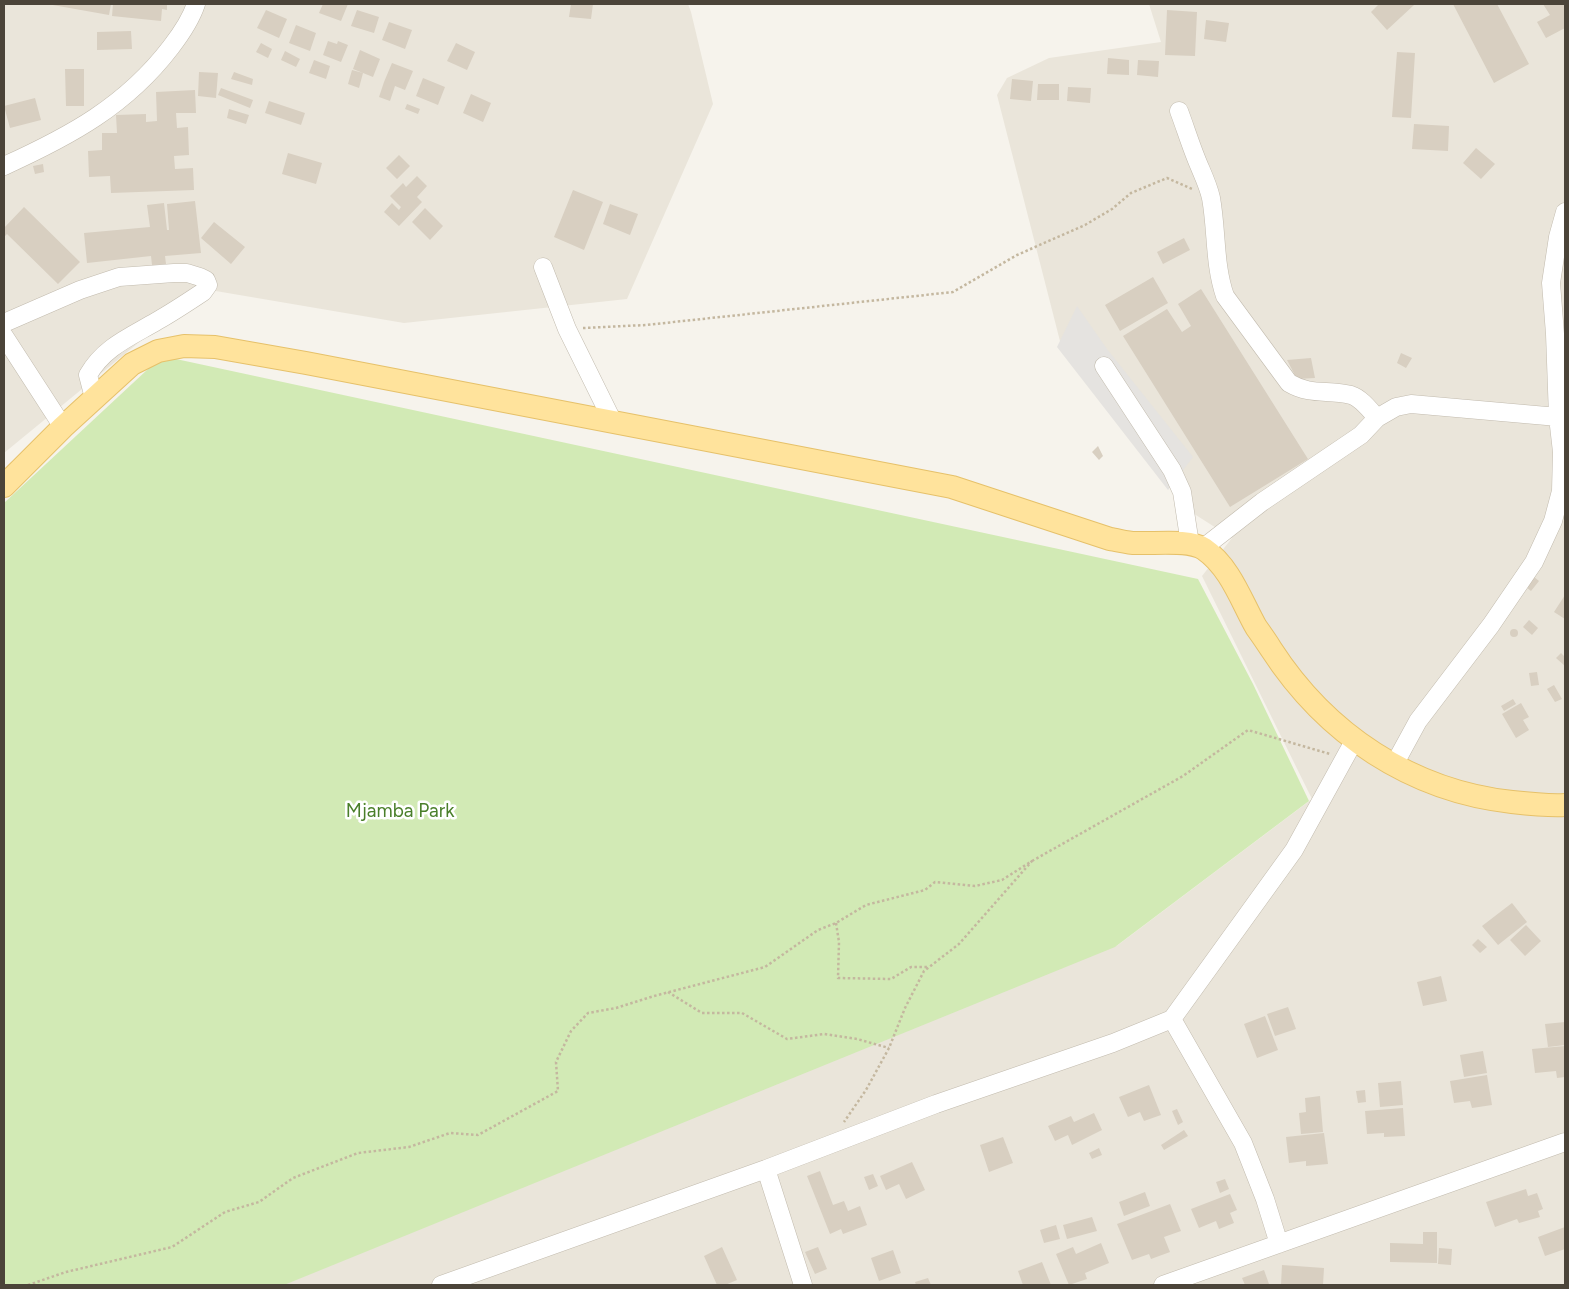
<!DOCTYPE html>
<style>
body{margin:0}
#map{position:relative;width:1569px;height:1289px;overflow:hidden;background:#f6f3ec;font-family:Figtree,sans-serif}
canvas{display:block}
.frame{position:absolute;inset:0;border:5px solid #4b4439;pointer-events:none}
</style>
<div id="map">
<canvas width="1569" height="1289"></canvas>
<div class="frame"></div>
</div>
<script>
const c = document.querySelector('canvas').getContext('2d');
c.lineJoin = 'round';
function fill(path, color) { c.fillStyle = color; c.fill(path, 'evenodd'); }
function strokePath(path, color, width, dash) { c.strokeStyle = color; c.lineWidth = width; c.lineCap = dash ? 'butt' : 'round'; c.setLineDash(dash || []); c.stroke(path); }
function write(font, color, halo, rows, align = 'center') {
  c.font = font + ' Figtree,sans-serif'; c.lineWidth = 5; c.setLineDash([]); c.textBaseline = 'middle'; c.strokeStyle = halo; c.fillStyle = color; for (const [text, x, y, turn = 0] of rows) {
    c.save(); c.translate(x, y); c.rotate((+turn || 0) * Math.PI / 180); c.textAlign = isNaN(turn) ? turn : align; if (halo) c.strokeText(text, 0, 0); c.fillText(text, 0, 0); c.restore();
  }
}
const residential = new Path2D(`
 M4,4h684l3,8 22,92 -86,195 -223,24 -200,-34 -200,164z
 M1149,4h416v1281h-1284l837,-340 194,-146 -110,-223 30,-38 -44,-28 -127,-165 -64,-250 10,-17 42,-20 112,-16z`);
const green = new Path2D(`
 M162,356l1036,223 55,105 56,117 -194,146 -831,338h-280v-782z`);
const parking = new Path2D(`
 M1077,306l30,43 86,108 -25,33 -111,-143z`);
const building = new Path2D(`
 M47,4h64l-2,11z
 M113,4h54v6l-5,-1 -1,12 -49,-5z
 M323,4h25l-7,17 -22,-8z
 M571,4h22l-2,15 -22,-2z
 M1379,4h34l1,1 -27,25 -16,-18z
 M1453,4h44l32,60 -35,19z
 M1543,4h22v24l-19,10 -9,-16 13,-7z
 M266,10l21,9 -8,19 -22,-10z
 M357,10l22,7 -5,16 -23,-7z
 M1167,10l30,2 -2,44 -30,-1z
 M1206,20l23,3 -3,19 -22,-3z
 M389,22l23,8 -7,19 -23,-9z
 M296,25l20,8 -6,18 -21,-8z
 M131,31l1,18 -35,1v-18z
 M328,41l9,3 1,-3 10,4 -7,17 -18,-7z
 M261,43l11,6 -4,9 -12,-6z
 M456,43l19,9 -8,18 -20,-9z
 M360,50l20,9 -7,18 -10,-4 -4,15 -11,-4 4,-14 11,3 -10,-4z
 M285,51l15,8 -4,8 -15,-7z
 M1397,52l18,1 -4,65 -19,-1z
 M1108,58l21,2v15l-22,-1z
 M314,60l16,6 -4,13 -17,-6z
 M1138,60l21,1 -1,16 -21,-2z
 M392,63l21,8 -8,19 -10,-4 -5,15 -11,-4 5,-15 6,2 -6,-2z
 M65,69h19v37h-18z
 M199,72l19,1 -2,25 -18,-2z
 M234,72l19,7 -1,6 -21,-6z
 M423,78l22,9 -7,18 -22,-9z
 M1012,79l21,2 -2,20 -21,-2z
 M1038,84h21v16h-22z
 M1068,87l23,1 -1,15 -23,-2z
 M221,88l32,12 -3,8 -32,-13z
 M195,90l1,23h-20l1,15 11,-1 1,28 -15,1 1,13 18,-1 1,22 -83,3 -1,-17 -21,1 -1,-26 14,-1v-17h15l-1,-18 30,-1v8l11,-1 -1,-29z
 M471,94l20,9 -8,19 -20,-9z
 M35,98l6,22 -31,8 -6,-22z
 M269,101l36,12 -4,12 -36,-12z
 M407,104l13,5 -2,5 -13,-5z
 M229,109l20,6 -3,9 -19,-6z
 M1414,124l35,2 -1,25 -36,-2z
 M1476,148l19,16 -14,15 -18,-16z
 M288,153l34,10 -6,21 -34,-10z
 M399,155l11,11 -13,13 -11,-11z
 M43,164l1,8 -9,2 -2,-8z
 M417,176l10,10 -10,11 5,5 -23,24 -15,-14 8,-9 7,7 2,-3 -11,-11 13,-13 3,4z
 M573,190l30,12 -19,48 -30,-13z
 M195,201l6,52 -36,3 1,8 -14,1 -1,-9 -64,7 -3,-30 66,-6 -3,-22 17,-2 3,27h2l-2,-26z
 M610,204l28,10 -8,21 -27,-11z
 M24,207l56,55 -22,22 -51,-50 -3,3v-9z
 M425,208l18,18 -13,14 -18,-18z
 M214,222l31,25 -14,17 -30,-26z
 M1184,238l6,12 -27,14 -6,-12z
 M1153,277l15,26 -48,28 -15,-26z
 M1201,289l107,170 -78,48 -107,-171 44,-27 15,23 9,-6 -13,-22z
 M1401,353l11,5 -6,10 -9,-5z
 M1311,358l4,20 -18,1 -10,-19z
 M1098,446l5,10 -4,4 -7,-8z
 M1534,577l5,4 -8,10 -5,-4z
 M1565,595v24l-11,-7z
 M1529,620l9,8 -6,7 -9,-8z
 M1510 633a4 4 0 1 1 8 0a4 4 0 1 1-8 0Z
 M1561,653l4,4v9l-9,-8z
 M1537,672l2,13 -8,1 -2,-13z
 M1554,685l8,14 -7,3 -8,-13z
 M1513,699l3,5 -12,7 -3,-5z
 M1521,703l8,14 -6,3 6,10 -13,8 -14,-24z
 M1512,903l15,19 -29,23 -16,-19z
 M1526,925l15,16 -16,15 -15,-16z
 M1478,939l9,8 -7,6 -8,-8z
 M1441,976l6,25 -24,5 -6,-24z
 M1288,1007l8,22 -21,7 -8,-22z
 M1265,1016l13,34 -21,8 -13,-34z
 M1565,1022v23l-17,2 -3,-23z
 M1565,1046v31l-8,1 -1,-7 -21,2 -3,-24z
 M1483,1051l4,22 -23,4 -4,-22z
 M1487,1075l5,30 -20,3 -2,-7 -16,2 -4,-22z
 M1401,1081l2,24 -23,2 -2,-24z
 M1149,1085l12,30 -17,6 -4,-9 -12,5 -9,-20z
 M1365,1090l1,12 -8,1 -2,-12z
 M1320,1096l3,36 -22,2 -2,-21 7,-1 -1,-14z
 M1403,1108l2,28 -21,1v-4l-17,1 -2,-23z
 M1177,1109l6,13 -5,3 -6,-14z
 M1094,1113l8,17 -30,15 -4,-10 -13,6 -7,-15 23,-10 3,6z
 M1184,1130l4,6 -24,14 -3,-5z
 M1324,1133l4,31 -22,2v-5l-17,2 -3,-26z
 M1003,1137l10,26 -24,9 -9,-27z
 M1099,1148l3,7 -10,4 -3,-6z
 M912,1162l13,28 -19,9 -7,-15 -13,6 -6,-14z
 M820,1171l13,34 11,-4 4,10 12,-5 7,19 -24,9 -2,-5 -11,5 -23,-58z
 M873,1174l5,12 -9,4 -5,-13z
 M1225,1179l4,10 -9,4 -4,-11z
 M1526,1189l2,7 9,-3 6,16 -5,2 2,6 -21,6 -2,-4 -22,8 -9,-25z
 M1145,1192l5,14 -26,10 -5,-14z
 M1230,1194l7,16 -7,3 4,10 -15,6 -3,-8 -17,7 -8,-19z
 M1170,1204l11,27 -17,6 6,15 -19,7 -2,-5 -17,6 -15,-36z
 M1092,1217l5,14 -30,8 -4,-14z
 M1056,1225l4,14 -16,4 -4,-13z
 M1565,1227v22l-20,7 -7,-19z
 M1423,1232h14v31l-47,-1v-19l33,1z
 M1101,1243l8,20 -24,10 2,6 -18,6 -13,-31 17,-7 3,7z
 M722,1247l15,33 -12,5h-8l-13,-29z
 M818,1247l9,22 -12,5 -10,-22z
 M1439,1248l13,1 -1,16 -13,-1z
 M893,1250l8,23 -22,8 -8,-23z
 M1042,1262l9,23h-28l-5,-14z
 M1282,1265l42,3 -1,17h-42z
 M1264,1270l5,14 -4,1h-20l-3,-7z
 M928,1278l3,7h-15l-1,-3z`);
const path = new Path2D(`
 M583,328l63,-3 307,-33 64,-37 68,-30 27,-16 19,-16 36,-15 25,11
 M1032,861l151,-85 65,-46 82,24
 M836,923l3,19 -1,36 53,1 20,-12h17
 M668,992l34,21h40l45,26 37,-5 33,5 32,9
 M28,1285l38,-13 106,-25 53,-35 34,-10 34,-24 65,-25 51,-6 41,-14 28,2 80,-44 -2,-29 15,-31 17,-18 28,-5 38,-12 111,-29 53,-37 18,-7 30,-18 59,-15 10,-8 40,4 27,-6 30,-19 -73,83 -35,27 -19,37 -16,40 -23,42 -22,32`);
const minor = new Path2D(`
 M1179,111c6,16 11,32 17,47 5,13 12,26 15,40 6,33 3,66 14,98l64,87c22,13 39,6 62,12 10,3 19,15 26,23
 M4,166c66,-30 122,-60 167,-119 10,-13 20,-28 25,-43
 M543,267l24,62 46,93
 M4,323l76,-33 39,-13 55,-4h13l13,4 6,3 2,5 -5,7c-15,10 -30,20 -46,29 -27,16 -53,26 -69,54l6,23
 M4,336l59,91
 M1104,366l68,104 10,22 8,52
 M1203,548l59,-46 99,-67 16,-17 19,-11 15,-3 147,13
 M1394,765l24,-44 73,-96 43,-63 19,-41 8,-30 1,-39 -4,-35 -3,-83 -4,-51 7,-46 7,-25
 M1172,1019l71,124 22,56 14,45
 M766,1169l37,116
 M441,1285l325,-116 170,-65 177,-61 59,-24 122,-169 60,-109
 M1163,1285l402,-143`);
const major = new Path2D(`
 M4,486l59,-59 69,-63 26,-13 26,-5 31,1 91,16 646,124 158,52c8,1 17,4 26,4 18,1 53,-4 68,6 26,18 37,51 52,78 5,7 10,14 15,22 55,85 140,142 241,153 18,2 36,4 53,3`);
const parkNames = [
 ["Mjamba Park",400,811]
];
fill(residential, '#eae5da');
fill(green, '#d2eab5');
fill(parking, '#e5e3e0');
fill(building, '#d8cfc1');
strokePath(minor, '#c2bbae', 19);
strokePath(major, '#e6c16a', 24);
strokePath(path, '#c4b79f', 2.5, [2.5, 2.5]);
strokePath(minor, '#fff', 18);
strokePath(major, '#ffe39c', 22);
write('19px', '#4a7f2a', '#fff', parkNames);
</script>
